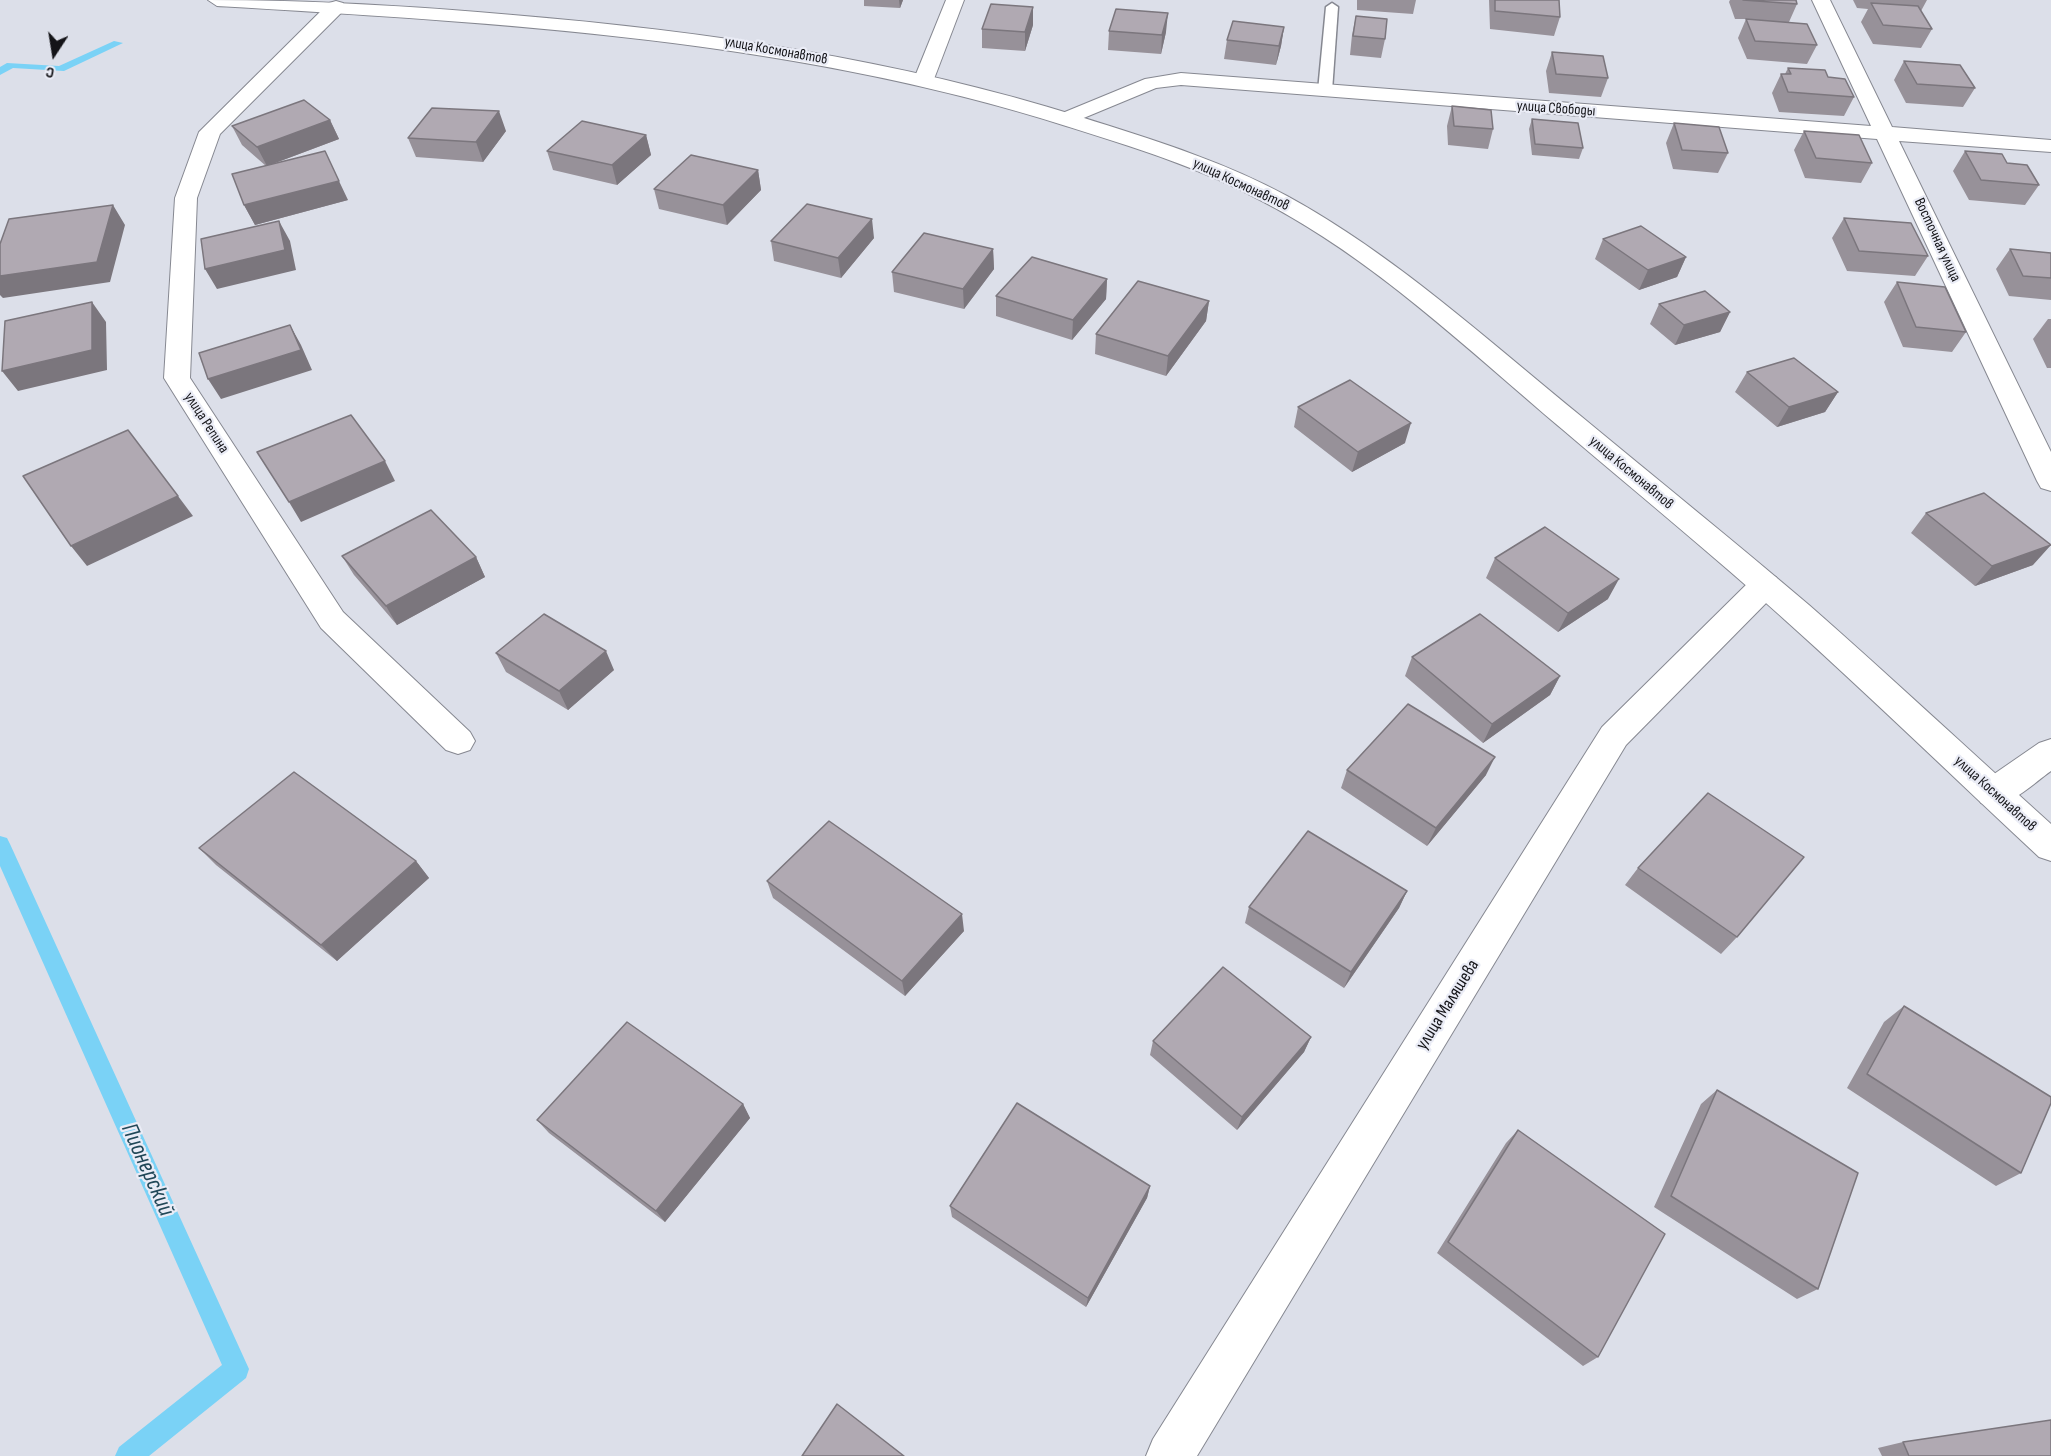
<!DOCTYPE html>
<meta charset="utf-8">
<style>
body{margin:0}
#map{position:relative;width:2051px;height:1456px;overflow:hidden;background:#dcdfe9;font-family:"Sofia Sans Condensed",sans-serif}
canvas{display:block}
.north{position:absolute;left:24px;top:24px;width:60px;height:60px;-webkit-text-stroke:4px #eaecf6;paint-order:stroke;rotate:192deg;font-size:16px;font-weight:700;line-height:24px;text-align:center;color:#141418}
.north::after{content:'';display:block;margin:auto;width:21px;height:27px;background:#141418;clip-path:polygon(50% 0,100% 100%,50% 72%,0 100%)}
</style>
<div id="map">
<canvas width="2051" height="1456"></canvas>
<div class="north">С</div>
</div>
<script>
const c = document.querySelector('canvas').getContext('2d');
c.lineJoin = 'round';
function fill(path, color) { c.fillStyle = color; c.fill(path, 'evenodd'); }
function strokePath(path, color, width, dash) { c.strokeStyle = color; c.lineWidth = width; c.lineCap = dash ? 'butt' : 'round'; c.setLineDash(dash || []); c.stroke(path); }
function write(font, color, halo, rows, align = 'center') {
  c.font = font + ' "Sofia Sans Condensed",sans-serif'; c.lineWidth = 4.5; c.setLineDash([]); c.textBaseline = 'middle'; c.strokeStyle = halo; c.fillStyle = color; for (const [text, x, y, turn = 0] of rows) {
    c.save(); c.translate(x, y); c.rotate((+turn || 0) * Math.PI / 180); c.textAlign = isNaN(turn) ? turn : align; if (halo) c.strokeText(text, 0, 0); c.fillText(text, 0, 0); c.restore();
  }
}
const stream = new Path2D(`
 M114,41l9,2 -59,28 -51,-3 -13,7v-8l7,-4 52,3z
 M0,836l7,2 3,6 239,525 -3,9 -97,78h-34l4,-9 103,-82 -222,-499z`);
const service = new Path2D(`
 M1332,3l6,4 -6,84 -7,4 -7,-4 8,-84z`);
const minor = new Path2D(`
 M1812,0h18l62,127 159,13v12l-152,-11 152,311v39l-10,-3 -4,-7 -160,-342 -696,-54 -25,3 -82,34h-14l-3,-4 3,-4 85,-35 36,-6 690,53z
 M336,1l7,2 2,4 -2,4 -123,123 -23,64 -7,180 153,234 127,120 5,9 -5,9 -12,4 -12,-4 -125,-122 -157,-250 11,-180 24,-66 130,-129z
 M1765,574l11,3 4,8 -4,8 -150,152 -429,711h-51l7,-17 449,-712 152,-150z
 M2051,739v32c-20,14 -45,41 -70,32l-5,-10 5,-10 58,-40z`);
const tertiary = new Path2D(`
 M946,0h18l-30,79 -3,4h-14l-3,-4z`);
const secondary = new Path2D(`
 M208,0c102,0 203,6 305,15 192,16 383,44 568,102 70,22 142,44 206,79 108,59 200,144 295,221 76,63 152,124 227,188 82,72 161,146 242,219v37l-12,-4c-85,-79 -168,-160 -254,-237 -72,-65 -148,-127 -223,-191 -95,-80 -188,-170 -300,-228 -61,-33 -129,-54 -196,-75 -274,-87 -563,-103 -849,-120z`);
const wall = new Path2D(`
 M864,0h39l-3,8 -36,-2z
 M1357,0h59l-3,14 -56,-4z
 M1489,0h70l1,17 -6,19 -64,-7z
 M1730,0h66l1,4 -8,18 28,23 -10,19 -60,-5 -9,-21 8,-19h-11l-6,-17z
 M1853,0h74l-6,11 11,18 -11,19 -48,-4 -12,-22 7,-13 -11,-1z
 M1033,7v18l-8,26 -43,-3v-19z
 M1356,16l29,23 -4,19 -31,-3 2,-20z
 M1284,27l-3,19 -5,19 -52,-6 3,-19z
 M1109,31l57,1 -5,22 -53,-4z
 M1552,52l56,26 -7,19 -52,-4 -3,-22z
 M1904,61l71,27 -12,19 -57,-4 -12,-23z
 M1788,68l40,9 26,20 -10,19 -65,-4 -7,-19 9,-19h4z
 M1452,106l41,23 -5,20 -40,-4 -1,-19z
 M1532,119l51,29 -4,11 -47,-4 -3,-26z
 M330,120l9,19 -69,26 78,35 -93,25 -11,-20 22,-39 -24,-21 -10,-19z
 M1674,123l54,30 -10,20 -45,-4 -7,-26z
 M506,131l-23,31 -67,-5 -8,-19z
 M1804,131l68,32 -11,20 -56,-5 -11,-28z
 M646,135l5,20 -34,30 -64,-15 -6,-19z
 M1965,151l42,12 32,22 -14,20 -56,-5 -16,-29z
 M758,170l3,20 -34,35 -68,-16 -5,-20z
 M1844,218l84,38 -13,20 -68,-5 -15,-33z
 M874,238l-33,40 -67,-17 -3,-20z
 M1603,239l83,18 -9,20 -38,13 -44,-31z
 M993,249l1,20 -30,40 -70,-17 -2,-20z
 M2010,249l41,4v47l-42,-4 -13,-27z
 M1107,279l-1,20 -34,41 -76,-24v-20z
 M1897,282l69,50 -14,20 -49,-5 -19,-45z
 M1209,301l-3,20 -40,55 -71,-22 1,-20z
 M1659,304l71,8 -10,20 -45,13 -25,-21z
 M2048,319h3v49h-4l-14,-29z
 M1747,372l91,20 -13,20 -48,15 -42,-35z
 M1298,407l107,36 -53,29 -58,-45z
 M1926,513l107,52 -58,21 -64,-53z
 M342,556l134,1 9,20 -88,48 -43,-50z
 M1495,558l113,41 -50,33 -72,-54z
 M496,653l118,17 -46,40 -62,-38z
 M1412,657l148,19 -10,19 -67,48 -78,-67z
 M1347,770l139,5 -59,71 -86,-58z
 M199,848l217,13 13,17 -92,83 -121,-96z
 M1638,868l99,69 -16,17 -96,-69z
 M767,881l197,50 -59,65 -132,-98z
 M1407,891l-8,17 -55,80 -99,-65 4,-16z
 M1904,1006l117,167 -25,13 -149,-98 37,-66z
 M1311,1037l-7,15 -67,78 -87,-75 3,-14z
 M1717,1090l101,199 -21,10 -143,-92 47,-103z
 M743,1104l7,14 -85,104 -116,-89 -12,-13z
 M1518,1130l80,227 -15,9 -146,-113 69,-110z
 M1150,1186l-3,12 -61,109 -134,-90 -2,-11z
 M1903,1442l148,14h-169l-4,-8z`);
const shadedWall = new Path2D(`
 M899,0h4l-3,8z
 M1033,7v18l-8,26v-19z
 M1168,13l-2,19 -5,22 1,-19z
 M1284,27l-3,19 -5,19 3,-19z
 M499,111l7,20 -23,31 -7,-20z
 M330,120l9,19 -72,27 -10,-19z
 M646,135l5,20 -34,30 -5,-20z
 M758,170l3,20 -34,35 -4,-20z
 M339,181l9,19 -93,25 -11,-20z
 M113,205l12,20 -15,57 -107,16 -3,-3v-19z
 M872,219l2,19 -33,40 -3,-20z
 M279,221l11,20 6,29 -79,19 -12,-20z
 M993,249l1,20 -30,40 -1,-20z
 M1686,257l-9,20 -38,13 9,-20z
 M1107,279l-1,20 -34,41 1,-20z
 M1209,301l-3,20 -40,55 2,-20z
 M92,302l14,20 1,48 -89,21 -16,-20z
 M1730,312l-10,20 -45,13 9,-20z
 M290,325l11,20 11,25 -91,29 -13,-20z
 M1838,392l-13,20 -48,15 12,-20z
 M1411,423l-6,20 -53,29 6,-20z
 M385,461l10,20 -94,41 -12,-20z
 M178,496l15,20 -106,50 -16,-20z
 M2051,545l-18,20 -58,21 17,-20z
 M476,557l9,20 -88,48 -11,-19z
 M1619,579l-11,20 -50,33 10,-19z
 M606,651l8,19 -46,40 -9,-19z
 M1560,676l-10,19 -67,48 9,-19z
 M1495,757l-9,18 -59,71 9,-18z
 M416,861l13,17 -92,83 -16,-16z
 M1407,891l-8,17 -55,80 7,-16z
 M962,914l2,17 -59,65 -3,-15z
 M1311,1037l-7,15 -67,78 5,-13z
 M743,1104l7,14 -85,104 -9,-11z
 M1150,1186l-3,12 -61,109 2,-9z`);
const building = new Path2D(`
 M1495,0h64l1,17 -65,-6z
 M1743,0h53l1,4z
 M1871,3l47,3 14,23 -49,-4z
 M991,4l42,3 -8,25 -43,-3z
 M1116,9l52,4 -6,22 -53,-4z
 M1356,16l31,3 -2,20 -32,-3z
 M1746,19l61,5 10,21 -62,-4z
 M1233,21l51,6 -5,19 -52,-6z
 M1552,52l51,4 5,22 -52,-4z
 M1904,61l56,4 15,23 -58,-4z
 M1788,68l37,2 3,7 17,2 9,18 -66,-5 -7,-18h10z
 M304,100l26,20 -73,27 -25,-21z
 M1452,106l39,4 2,19 -39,-3z
 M432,108l67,3 -23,31 -68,-4z
 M1532,119l46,4 5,25 -48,-4z
 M582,121l64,14 -34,30 -65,-14z
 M1674,123l45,4 9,26 -46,-3z
 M1804,131l55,4 13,28 -56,-5z
 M325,151l14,30 -95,24 -12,-31z
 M1965,151l37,3 5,9 20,2 12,20 -58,-5z
 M691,155l67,15 -35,35 -69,-16z
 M807,204l65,15 -34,39 -67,-17z
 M113,205l-16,57 -97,14v-32l9,-25z
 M1844,218l67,5 17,33 -69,-5z
 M279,221l6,29 -80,19 -4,-30z
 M1641,226l45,31 -38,13 -45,-31z
 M924,233l69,16 -30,40 -71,-17z
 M2010,249l41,4v25l-28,-2z
 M1032,257l75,22 -34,41 -77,-24z
 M1138,281l71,20 -41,55 -72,-22z
 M1897,282l48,5 21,45 -50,-5z
 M1705,291l25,21 -46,13 -25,-21z
 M92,302v48l-90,21 3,-50z
 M290,325l11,25 -93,29 -9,-26z
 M1794,358l44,34 -49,15 -42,-35z
 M1350,380l61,43 -53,29 -60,-45z
 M351,415l34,46 -96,41 -32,-50z
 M128,430l50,66 -107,50 -48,-70z
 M1984,493l67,52 -59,21 -66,-53z
 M431,510l45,47 -90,49 -44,-50z
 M1545,527l74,52 -51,34 -73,-55z
 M544,614l62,37 -47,40 -63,-38z
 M1480,614l80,62 -68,48 -80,-67z
 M1408,704l87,53 -59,71 -89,-58z
 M294,772l122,89 -95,84 -122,-97z
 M1708,793l96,64 -67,80 -99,-69z
 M829,821l133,93 -60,67 -135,-100z
 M1308,831l99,60 -56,81 -102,-65z
 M1223,967l88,70 -69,80 -89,-76z
 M1904,1006l147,91v6l-30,70 -154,-99z
 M627,1022l116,82 -87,107 -119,-91z
 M1717,1090l141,83 -40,116 -147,-93z
 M1017,1103l133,83 -62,112 -138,-92z
 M1518,1130l147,104 -67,123 -150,-115z
 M837,1404l67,52h-102z
 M2051,1420v36h-142l-6,-14z`);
const farStreetnames = [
 ["улица Космонавтов",776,51,10],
 ["улица Свободы",1556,109,4],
 ["улица Космонавтов",1241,185,25],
 ["Восточная улица",1937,240,65],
 ["улица Репина",206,423,57],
 ["улица Космонавтов",1631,473,40],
 ["улица Космонавтов",1995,794,42]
];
const streetNames = [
 ["улица Маляшева",1448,1005,-58]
];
const nearWaternames = [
 ["Пионерский",147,1170,66]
];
fill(stream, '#7ad2f6');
strokePath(service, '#868891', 3);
strokePath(minor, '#868891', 2);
strokePath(tertiary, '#868891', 2);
strokePath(secondary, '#868891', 2);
fill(service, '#fff');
fill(minor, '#fff');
fill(tertiary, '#fff');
fill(secondary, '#fff');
fill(wall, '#979199');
fill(shadedWall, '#7b767d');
fill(building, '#b0a9b2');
strokePath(building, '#7b767d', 1.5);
write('15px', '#141418', '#eaecf6', farStreetnames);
write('18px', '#141418', '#eaecf6', streetNames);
write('italic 24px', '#214858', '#eaecf6', nearWaternames);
</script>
